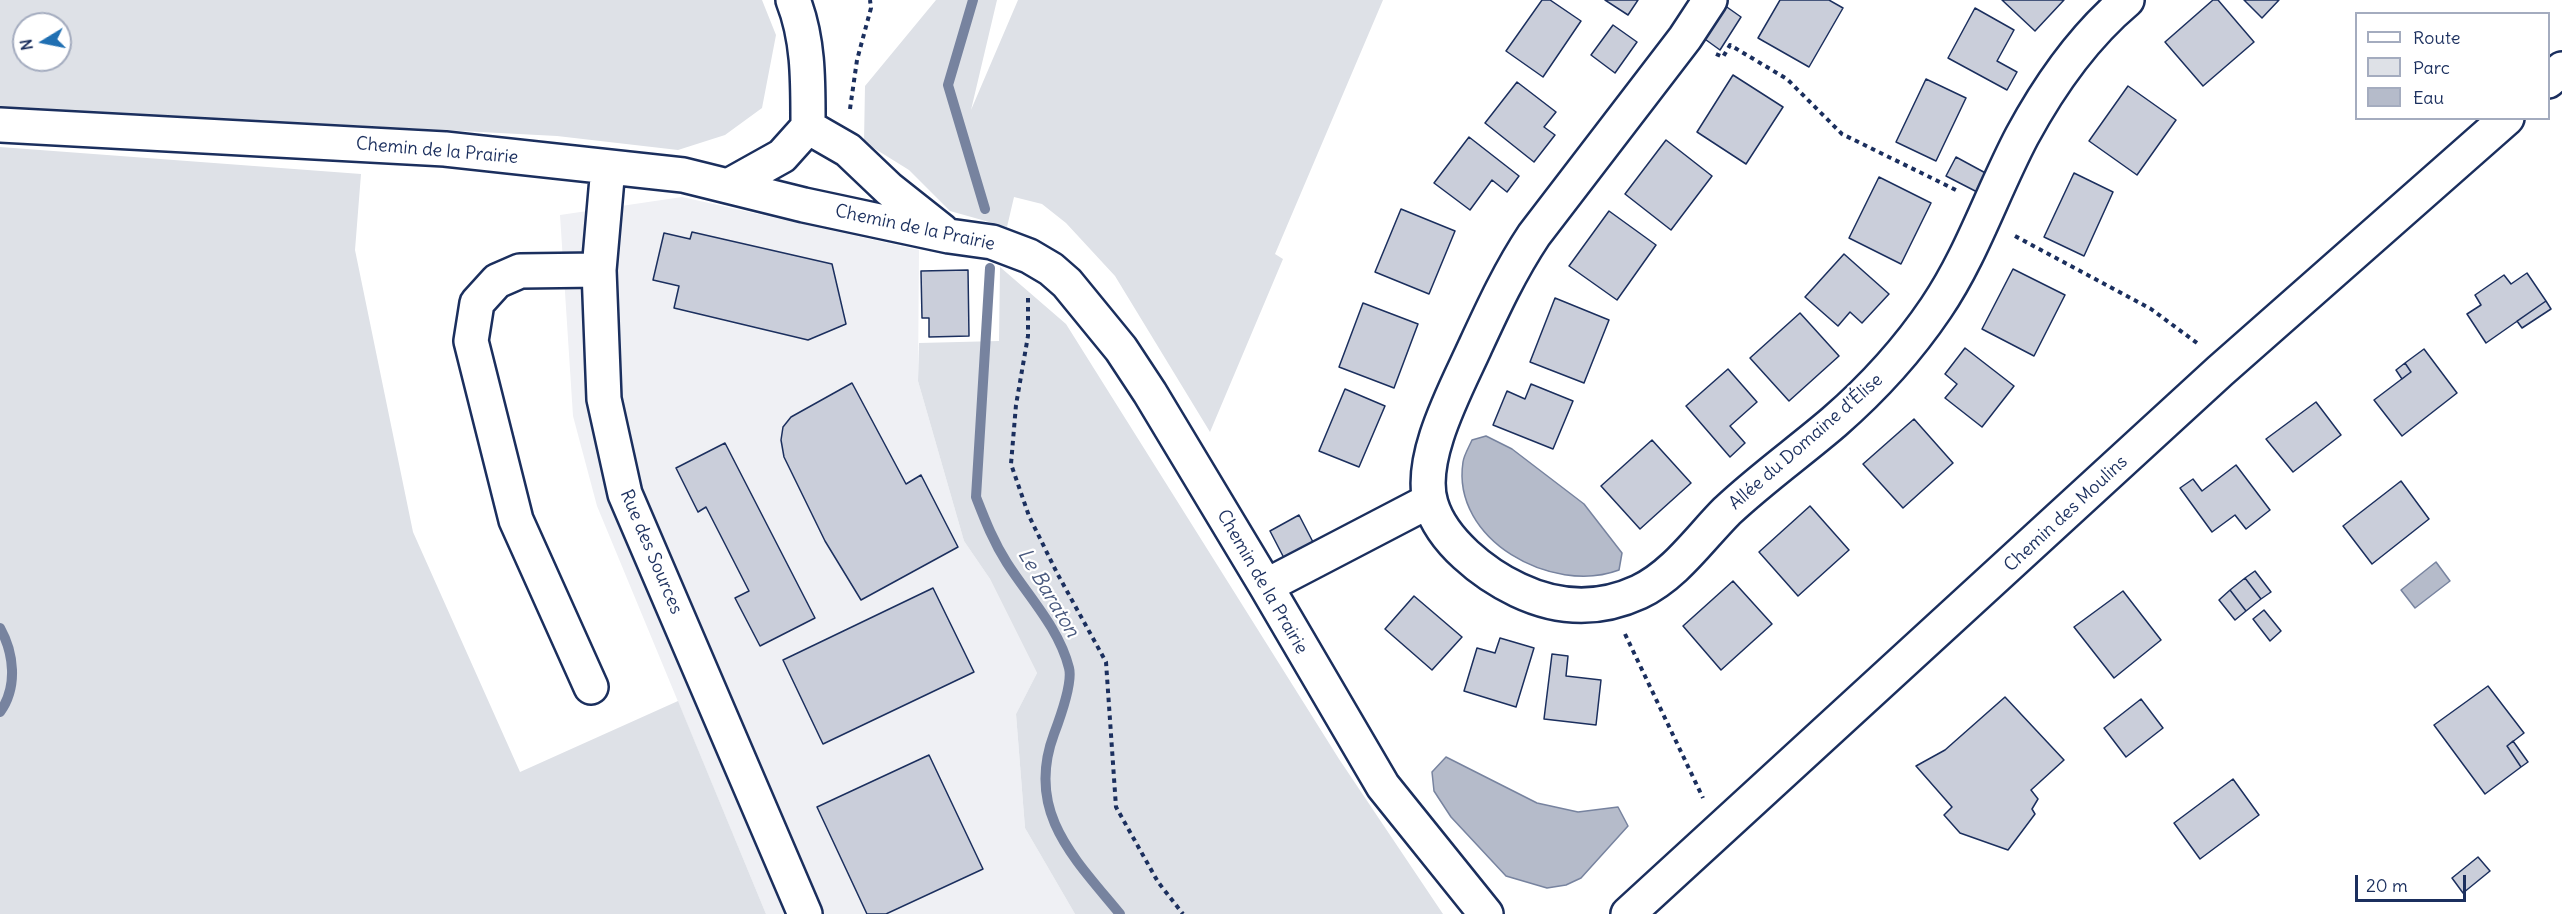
<!DOCTYPE html>
<meta charset="utf-8">
<style>
body{margin:0}
#map{position:relative;width:2562px;height:914px;overflow:hidden;background:#fff;font-family:Delius,sans-serif}
canvas{display:block}
.legend{position:absolute;left:2355px;top:12px;width:195px;height:108px;box-sizing:border-box;background:#fff;border:2px solid #a4acbf;margin:0;padding:8px 10px;list-style:none;font-size:18px;color:#1b2f5e}
.legend li{display:flex;align-items:center;gap:12px;height:30px}
.legend b{width:30px;border:2px solid #a4acbf}
.north{position:absolute;left:12px;top:12px;width:60px;height:60px;box-sizing:border-box;background:#fff;border:2px solid #a4acbf;border-radius:50%;rotate:260deg;font-size:16px;font-weight:700;line-height:24px;text-align:center;color:#1b2f5e}
.north::after{content:'';display:block;margin:auto;width:21px;height:27px;background:#1f6fb2;clip-path:polygon(50% 0,100% 100%,50% 72%,0 100%)}
.scale{position:absolute;left:2355px;top:875px;width:111px;height:27px;box-sizing:border-box;border:3px solid #1b2f5e;border-top:0;padding-left:8px;font-size:18px;line-height:21px;white-space:nowrap;color:#1b2f5e;-webkit-text-stroke:4px #fff;paint-order:stroke}
</style>
<div id="map">
<canvas width="2562" height="914"></canvas>
<ul class="legend">
<li><b style="height:8px;background:#fff"></b>Route</li>
<li><b style="height:16px;background:#dee1e7"></b>Parc</li>
<li><b style="height:16px;background:#b5bbca"></b>Eau</li>
</ul>
<div class="north">N</div>
<div class="scale">20 m</div>
</div>
<script>
const c = document.querySelector('canvas').getContext('2d');
c.lineJoin = 'round';
function fill(path, color) { c.fillStyle = color; c.fill(path, 'evenodd'); }
function strokePath(path, color, width, dash) { c.strokeStyle = color; c.lineWidth = width; c.lineCap = dash ? 'butt' : 'round'; c.setLineDash(dash || []); c.stroke(path); }
function write(font, color, halo, rows, align = 'center') {
  c.font = font + ' Delius,sans-serif'; c.lineWidth = 4.5; c.setLineDash([]); c.textBaseline = 'middle'; c.strokeStyle = halo; c.fillStyle = color; for (const [text, x, y, turn = 0] of rows) {
    c.save(); c.translate(x, y); c.rotate((+turn || 0) * Math.PI / 180); c.textAlign = isNaN(turn) ? turn : align; if (halo) c.strokeText(text, 0, 0); c.fillText(text, 0, 0); c.restore();
  }
}
const built = new Path2D(`
 M682,197l237,53 -1,131 46,160 26,38 47,94 -21,41 9,114 50,86h-309l-169,-408 -24,-90 -13,-201z`);
const green = new Path2D(`
 M0,0h762l14,35 -14,73 -37,27 -47,15 -121,-14 -557,-29zM24,24h36v36h-36z
 M936,0h61l-26,110 47,-110h365l-108,254 8,5 -73,173 -95,-156 -49,-53 -24,-19 -28,-7 -7,30 -57,-16 -41,-41 -45,-28 1,-56z
 M0,147l361,27 -6,76 58,282 107,240 158,-71 88,213h-766z
 M1000,267l66,57 273,435 104,155h-368l-50,-86 -9,-114 21,-41 -47,-94 -26,-38 -46,-160 1,-38 80,-2z`);
const water = new Path2D(`
 M1486,436l26,13 72,55 38,49 -3,17c-67,25 -168,-30 -156,-108 1,-7 6,-15 9,-22z
 M2436,562l14,19 -35,27 -14,-18z
 M1446,757l91,46 41,9 40,-5 10,19 -47,52 -15,7 -19,3 -41,-12 -55,-59 -17,-26 -2,-19z`);
const stream = new Path2D(`
 M973,0l-25,85 37,124
 M990,268l-14,229c9,23 17,44 31,66 21,33 52,65 62,105 4,15 -9,50 -15,66 -29,78 20,124 66,180
 M0,628c14,25 18,59 0,84`);
const building = new Path2D(`
 M1542,0h8l31,21 -38,56 -37,-26z
 M1605,0h33l-10,15z
 M1780,0h49l14,8 -34,59 -51,-29z
 M2002,0h62l-29,31z
 M2213,0h5l36,42 -51,44 -38,-44z
 M2244,0h35l-17,18z
 M1724,5l17,12 -21,33 -18,-13z
 M1975,8l39,22 -17,31 20,11 -10,18 -59,-32z
 M1613,25l24,17 -22,31 -24,-18z
 M1733,75l50,32 -37,57 -49,-32z
 M1926,79l40,19 -30,63 -40,-19z
 M1517,82l39,30 -12,15 11,8 -21,27 -49,-39z
 M2128,86l48,34 -39,55 -48,-34z
 M1469,137l50,39 -12,16 -15,-12 -22,30 -36,-27z
 M1666,140l46,36 -41,54 -46,-36z
 M1956,157l35,19 -10,18 -35,-18z
 M2074,173l39,19 -29,64 -40,-19z
 M1879,177l52,26 -30,61 -52,-26z
 M1401,209l54,22 -26,63 -54,-22z
 M1609,211l47,34 -39,55 -48,-34z
 M692,232l140,32 14,60 -38,16 -134,-32 5,-22 -26,-6 11,-47 26,6z
 M1844,254l45,40 -27,29 -12,-11 -12,14 -33,-29z
 M2013,269l52,26 -31,61 -52,-27z
 M968,270l1,66 -40,1v-19h-7l-1,-47z
 M2527,273l19,28 -60,42 -19,-29 14,-9 -6,-10 29,-20 7,9z
 M1555,298l54,22 -25,63 -54,-21z
 M2546,301l5,8 -29,19 -5,-7z
 M1363,303l55,21 -24,64 -55,-21z
 M1800,313l39,43 -50,45 -39,-43z
 M1965,348l49,38 -32,41 -37,-29 12,-14 -12,-10z
 M2424,349l33,44 -55,43 -28,-36 37,-28 -6,-9z
 M2405,363l6,9 -9,7 -6,-9z
 M1728,369l29,33 -27,24 15,17 -15,14 -44,-51z
 M852,383l54,101 15,-9 37,72 -97,53 -36,-59 -41,-84 -3,-17 2,-13 8,-10z
 M1531,384l42,17 -20,48 -60,-24 14,-34 18,8z
 M1345,389l40,17 -26,61 -40,-16z
 M2316,402l25,33 -48,37 -27,-33z
 M1914,419l39,44 -50,45 -40,-44z
 M1652,440l39,43 -51,46 -39,-43z
 M725,443l90,175 -55,28 -25,-48 14,-7 -43,-84 -8,5 -22,-44z
 M2236,465l34,45 -24,19 -11,-14 -23,17 -32,-44 13,-9 9,12z
 M2401,481l28,38 -57,45 -29,-38z
 M1810,506l39,44 -51,46 -39,-44z
 M1299,515l15,29 -29,16 -15,-29z
 M2255,571l16,21 -10,7 -16,-21z
 M2245,578l16,21 -15,12 -16,-21z
 M1733,581l39,43 -51,46 -38,-44z
 M933,588l41,84 -151,72 -40,-84z
 M2230,590l16,21 -11,9 -16,-20z
 M2123,591l38,49 -47,38 -40,-51z
 M1414,596l48,41 -30,33 -47,-41z
 M2264,610l17,21 -11,10 -17,-22z
 M1500,638l34,10 -18,59 -52,-16 13,-43 18,5z
 M1552,654l16,2 -2,20 35,4 -5,45 -52,-6z
 M2488,686l36,47 -17,13 14,21 -36,27 -51,-69z
 M2005,697l59,63 -33,30 7,9 -6,10 3,5 -27,36 -48,-17 -16,-18 8,-8 -36,-41 29,-16z
 M2141,699l22,29 -37,29 -22,-29z
 M2513,741l15,21 -7,5 -14,-21z
 M929,755l54,114 -97,45h-19l-50,-107z
 M2233,779l26,36 -59,44 -26,-36z
 M2478,857l12,14 -27,22 -11,-15z`);
const path = new Path2D(`
 M1716,54l7,3 7,-12 57,34 55,55 116,57
 M850,109l7,-49 14,-52 -1,-8
 M2015,236l136,73 46,34
 M1028,298v38l-12,69 -5,59 18,52 28,57 49,89 10,145 42,75 25,32
 M1625,634l78,164`);
const minor = new Path2D(`
 M1710,0l-25,38 -151,197c-24,36 -41,73 -59,112 -18,40 -58,112 -44,157 11,37 53,70 87,86 40,19 80,21 121,2 36,-17 61,-54 88,-81 34,-32 72,-59 107,-89 39,-34 73,-71 102,-114 36,-53 56,-115 86,-172 27,-50 61,-99 105,-136
 M2548,81l14,-12
 M0,125l445,24 238,26 121,30 145,31 43,6 37,14 22,13 16,14 54,66 29,44 116,193 117,200 103,128
 M808,127l40,23 41,39 53,42
 M608,167l-9,103 5,129 21,95 180,420
 M730,185l52,-29 26,-29c0,-43 1,-87 -15,-127
 M1266,586l163,-85
 M591,687l-75,-167 -45,-179 6,-38 20,-22 23,-10 79,-1
 M1628,914l592,-543 287,-253`);
const streetNames = [
 ["Chemin de la Prairie",437,151,5],
 ["Chemin de la Prairie",915,228,12],
 ["Allée du Domaine d'Élise",1806,442,-41],
 ["Chemin des Moulins",2066,514,-43],
 ["Rue des Sources",651,552,67],
 ["Chemin de la Prairie",1262,582,60]
];
const waterNames = [
 ["Le Baraton",1048,593,59]
];
fill(built, '#eff0f4');
fill(green, '#dee1e7');
fill(water, '#b5bbca');
strokePath(water, '#77839f', 1.5);
strokePath(stream, '#77839f', 10);
fill(building, '#caceda');
strokePath(building, '#1b2f5e', 1.5);
strokePath(minor, '#1b2f5e', 38);
strokePath(path, '#1b2f5e', 4, [4.5, 4.5]);
strokePath(minor, '#fff', 33);
write('18px', '#1b2f5e', '#fff', streetNames);
write('italic 20px', '#49597e', '#fff', waterNames);
</script>
